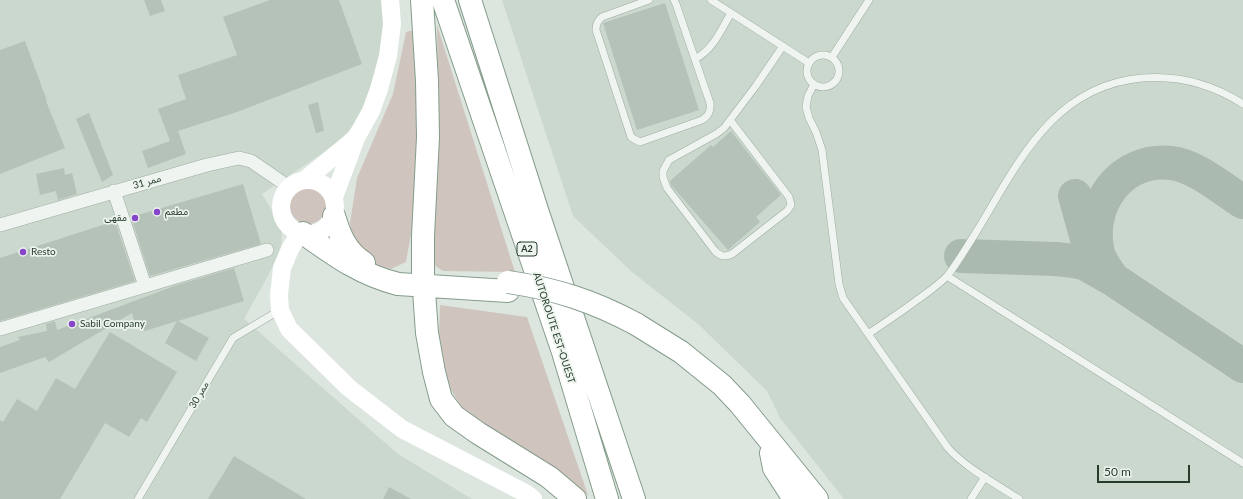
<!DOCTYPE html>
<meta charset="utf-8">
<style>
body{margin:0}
#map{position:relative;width:1243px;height:499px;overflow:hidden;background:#dce6df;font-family:Lato,sans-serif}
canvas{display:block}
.scale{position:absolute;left:1097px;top:465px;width:93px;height:18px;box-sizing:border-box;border:2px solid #273c2d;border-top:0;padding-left:5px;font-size:12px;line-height:14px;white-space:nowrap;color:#273c2d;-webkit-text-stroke:3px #ecf4ed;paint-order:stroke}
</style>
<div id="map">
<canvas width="1243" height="499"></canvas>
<div class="scale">50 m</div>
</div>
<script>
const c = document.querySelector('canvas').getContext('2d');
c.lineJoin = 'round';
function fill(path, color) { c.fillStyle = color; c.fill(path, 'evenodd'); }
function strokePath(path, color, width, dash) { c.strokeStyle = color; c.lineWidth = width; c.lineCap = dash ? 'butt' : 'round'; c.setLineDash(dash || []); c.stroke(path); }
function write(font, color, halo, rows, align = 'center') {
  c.font = font + ' Lato,"Noto Sans Arabic",sans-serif'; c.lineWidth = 3.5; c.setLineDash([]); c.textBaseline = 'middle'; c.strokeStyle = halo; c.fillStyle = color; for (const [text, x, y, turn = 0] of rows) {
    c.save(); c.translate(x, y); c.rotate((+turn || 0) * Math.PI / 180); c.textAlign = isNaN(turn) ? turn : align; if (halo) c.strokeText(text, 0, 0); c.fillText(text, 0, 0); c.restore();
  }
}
const built = new Path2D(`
 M0,0h384l3,22 -8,48 -13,40 -27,32 -77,52 20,33 -1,25 -37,67 154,135 74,45h-472z
 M502,0h741v499h-399l-64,-81 -13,-27 -69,-67 -66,-52 -59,-56z`);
const green = new Path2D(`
 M437,25l78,247 -72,-1 -12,-8 7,-136z
 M414,30l4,103 -3,79 -9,50 -15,7 -20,-6 -18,-19 -3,-21 7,-45 36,-84 13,-62z
 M290 206a18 18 0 1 1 36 0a18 18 0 1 1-36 0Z
 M440,305l87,12 61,178 -122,-81 -18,-29 -9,-49z`);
const taxiway = new Path2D(`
 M1243,202c-20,-13 -49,-37 -72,-39 -49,-5 -82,39 -74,85 1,11 10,23 17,32l129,86
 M961,256l95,3 18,2 10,2 30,17 -18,-20 -7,-14 -14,-50`);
const building = new Path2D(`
 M144,0h17l4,11 -15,5z
 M270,0h69l23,64 -125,48 -59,19 8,23 -38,14 -6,-17 28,-10 -12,-32 28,-10 -8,-24 59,-20 -14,-38z
 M665,3l34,107 -62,20 -34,-107z
 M25,41l22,60h-1l19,47 -65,26v-124z
 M318,102l6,29 -8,2 -8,-28z
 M89,113l24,62 -11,7 -26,-63z
 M731,131l50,64 -25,22 4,5 -32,28 -57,-65 -1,-4 41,-36 2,2z
 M64,168l1,7 7,-2 5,21 -19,6 -2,-9 -16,4 -4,-21z
 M243,184l18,60 -111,32 -19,-59z
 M115,221l20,60 -135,40v-63z
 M234,268l10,33 -66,20 31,17 -13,23 -31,-18 12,-22 -32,10 -10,-6 -3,-12 -83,49 -4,-5 -45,16v-26l20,-7 -2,-3 29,-6 -1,-7 9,-3 2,9 117,-44z
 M110,332l67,40 -30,50 -6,-4 -12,19 -24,-14 -45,76h-60v-79l3,2 14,-23 20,12 19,-33 19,11z
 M234,456l72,43h-98z
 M389,487l22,12h-28z`);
const service = new Path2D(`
 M649,0l-47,17c-4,3 -6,7 -6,13l35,107 3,2 6,3 62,-22c7,-4 9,-9 8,-17l-34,-99 -2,-4
 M711,0l98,63
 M807 71a16 16 0 1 1 32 0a16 16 0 1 1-32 0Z
 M832,57l37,-57
 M695,59c18,-9 26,-29 36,-46
 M814,84l-6,12 -2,11 3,11 7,14 6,18 17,134 4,14 105,150c19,21 47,35 71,51
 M730,120l59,77 2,8 -4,6 -55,43c-7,3 -11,3 -17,-3l-48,-63 -4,-11v-6l6,-11 47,-26 8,-6 31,-41 28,-41
 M947,276l296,187
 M868,334c15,-10 30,-20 45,-31 12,-9 25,-17 35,-28 10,-13 18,-27 27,-41 42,-68 76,-148 167,-156 37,-3 70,6 101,26
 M138,499l95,-161 47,-28
 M971,499l14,-22`);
const minor = new Path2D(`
 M114,191l31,95
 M0,225l207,-60 32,-7 12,3 38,26
 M0,329l267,-79`);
const secondary = new Path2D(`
 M306,179l50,-41
 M281 207a27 27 0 1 1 54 0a27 27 0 1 1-54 0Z
 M334,197l22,-59 15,-27 8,-22 9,-33 4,-32 -2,-24
 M300,233l-10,16 -8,19 -3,27 1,15 9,19 60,59 53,41 125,65 6,5`);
const motorway = new Path2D(`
 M422,0l5,81 1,56 -5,99v41l4,56 7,39 7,27 13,17 24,17 71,44 26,22
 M443,0l120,352 44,147
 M470,0l68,213 96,286
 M334,216c6,20 12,35 30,47
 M303,233c31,22 58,42 95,51l110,7
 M636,324l45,28 41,33 18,19 77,95
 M771,453l3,15 20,31`);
const motorwayBridge = new Path2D(`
 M508,282c48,7 85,19 128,42`);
const markers = [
 [157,212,4,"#8645c8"],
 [135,218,4,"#8645c8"],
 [23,252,4,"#8645c8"],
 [72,324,4,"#8645c8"]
];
const shields = [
 [527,249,20]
];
const shieldNames = [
 ["A2",527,249]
];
const streetNames = [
 ["ممر 31",147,182,-16],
 ["AUTOROUTE EST-OUEST",554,328,72],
 ["ممر 30",199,395,-60]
];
const poiNames = [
 ["مطعم",165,212],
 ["مقهى",127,218,"right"],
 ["Resto",31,252],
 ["Sabil Company",80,324]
];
fill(built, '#cbd8ce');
fill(green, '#cfc5be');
strokePath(taxiway, '#aabaae', 34);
fill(building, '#b4c2b8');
strokePath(service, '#9eaca2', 8);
strokePath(minor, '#9eaca2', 14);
strokePath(motorway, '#859c8b', 24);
strokePath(service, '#eff4f1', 7);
strokePath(minor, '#eff4f1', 13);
strokePath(secondary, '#fff', 18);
strokePath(motorway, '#fff', 22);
strokePath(motorwayBridge, '#859c8b', 24, []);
strokePath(motorwayBridge, '#fff', 22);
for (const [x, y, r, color] of markers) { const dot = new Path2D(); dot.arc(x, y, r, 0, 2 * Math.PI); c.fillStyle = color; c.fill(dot); strokePath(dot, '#ecf4ed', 1.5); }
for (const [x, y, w] of shields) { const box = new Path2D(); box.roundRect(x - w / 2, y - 7, w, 14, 3); c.fillStyle = '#ecf4ed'; c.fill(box); strokePath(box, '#273c2d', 1); }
write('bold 9px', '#273c2d', null, shieldNames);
write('10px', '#273c2d', '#ecf4ed', streetNames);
write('10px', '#273c2d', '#ecf4ed', poiNames, 'left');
</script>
